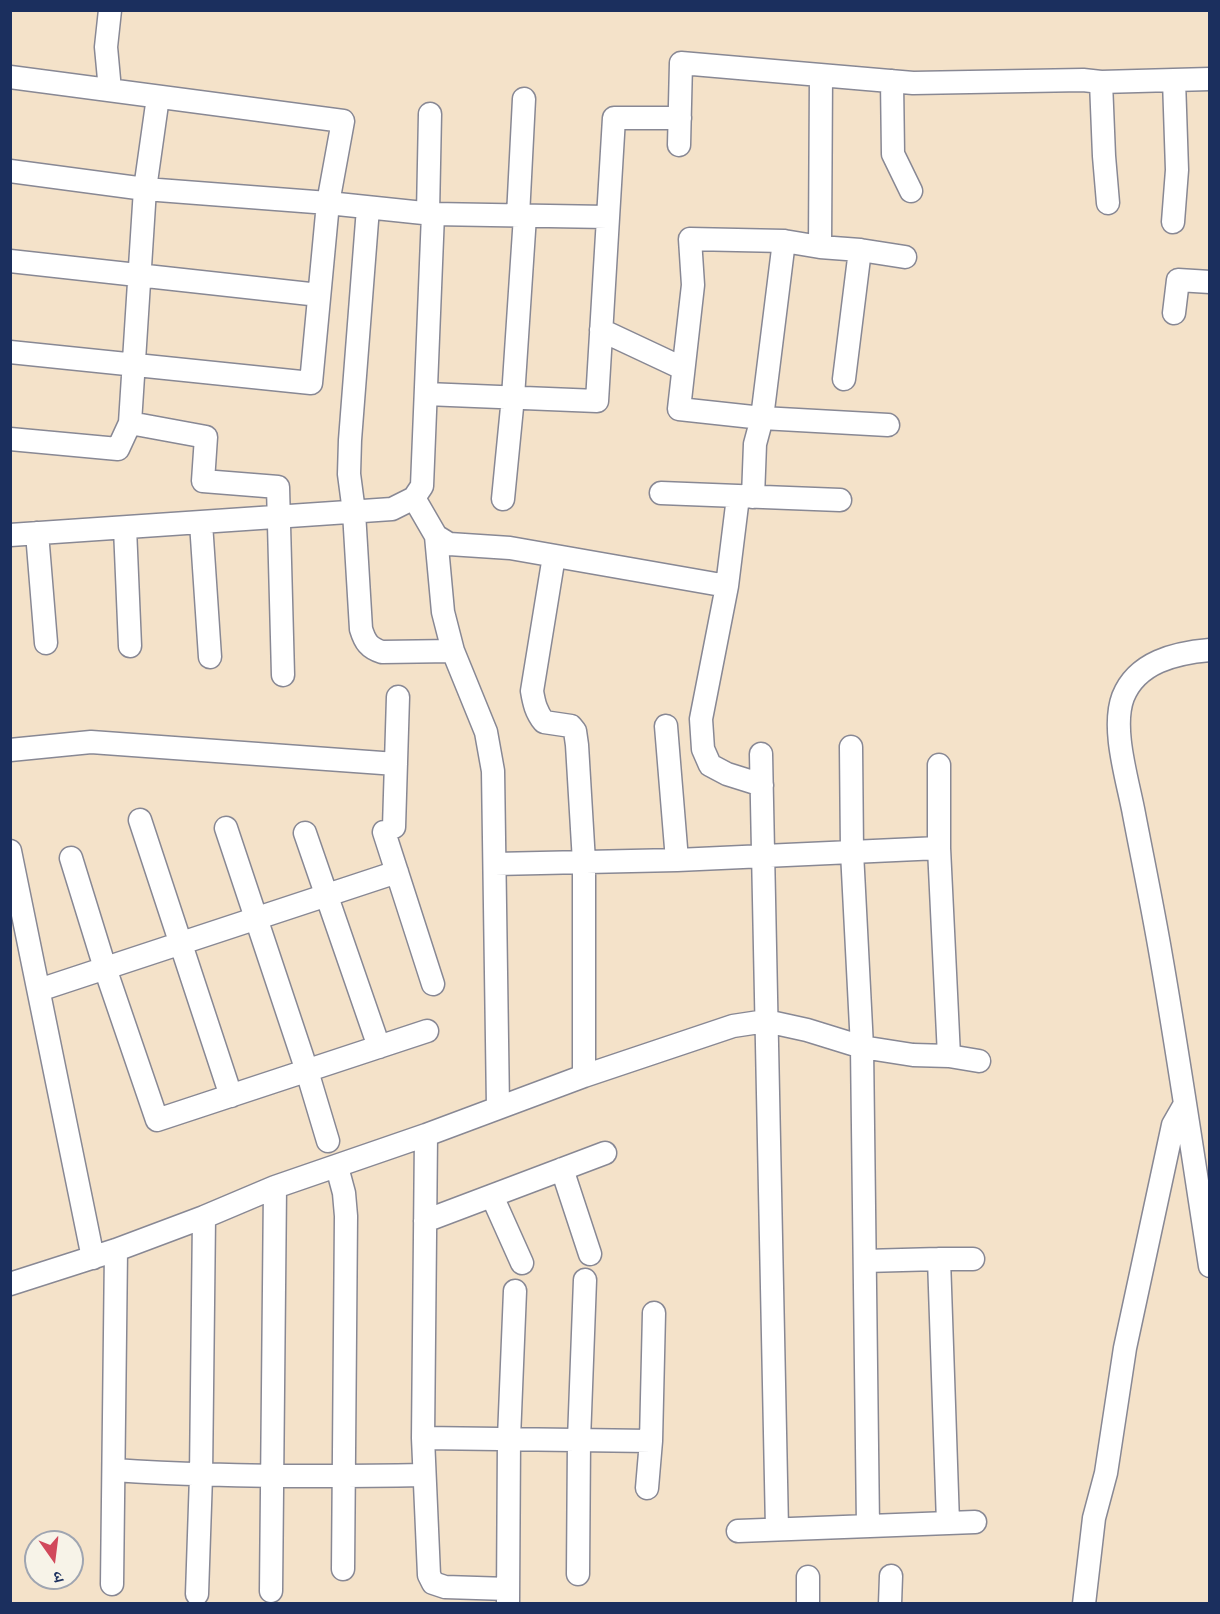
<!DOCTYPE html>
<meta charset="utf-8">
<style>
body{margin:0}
#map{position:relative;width:1220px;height:1614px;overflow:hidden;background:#f4e2c9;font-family:"Old Standard TT","Noto Serif Devanagari",serif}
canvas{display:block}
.frame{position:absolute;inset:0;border:12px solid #1b2f5e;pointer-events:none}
.north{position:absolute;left:24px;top:1530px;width:60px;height:60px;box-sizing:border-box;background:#f7f3e8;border:2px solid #9fa5b1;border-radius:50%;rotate:166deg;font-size:16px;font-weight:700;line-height:24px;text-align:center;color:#1b2f5e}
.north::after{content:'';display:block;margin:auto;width:21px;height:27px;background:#d1495b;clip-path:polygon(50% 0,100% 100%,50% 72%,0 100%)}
</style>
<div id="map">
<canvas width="1220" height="1614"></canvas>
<div class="frame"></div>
<div class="north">उ</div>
</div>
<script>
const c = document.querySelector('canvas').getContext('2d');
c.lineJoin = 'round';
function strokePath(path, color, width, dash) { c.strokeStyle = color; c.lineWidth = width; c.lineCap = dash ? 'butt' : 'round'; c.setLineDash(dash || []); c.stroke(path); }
const minor = new Path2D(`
 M110,10l-4,37 4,43
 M10,77l333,44 -15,82 -17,180 -301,-31
 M892,81l1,73 18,37
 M1101,82l3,74 4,47
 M679,145l2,-82 232,20 170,-3 18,2 109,-3
 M10,171l135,18 183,14 105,11 174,3
 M368,208l-18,232 -1,34 5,38 7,117c4,13 8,19 21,23l71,-1
 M428,213l2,-99
 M518,216l6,-117
 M1173,222l4,-52 -3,-90
 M820,247l1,-172
 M10,261l309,34
 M1174,313l4,-33 32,2
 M601,330l81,38
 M844,379l16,-129
 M426,394l171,7 17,-283h66
 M130,423l76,14 -3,44 75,6 5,188
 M888,425l-126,-7 -83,-9 14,-124 -3,-46 94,2 36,6 40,3 45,7
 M10,439l108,10 12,-26 15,-234 13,-92
 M661,493l179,7
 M753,497l2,-53 7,-26 22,-177
 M414,498l22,38 13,8 61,4 217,38 11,-89
 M503,499l10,-102 12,-181
 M201,523l9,134
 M125,528l5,118
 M37,533l9,110
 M10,535l382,-26 22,-11 8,-12 11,-272
 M436,536l7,76 10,39 33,81 7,39 5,336
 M554,556l-22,135c2,12 4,21 12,31l27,4 4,5 2,14 7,117v214
 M727,586l-26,133 2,30 7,16 17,9 35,11
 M1210,650c-35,3 -73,12 -87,47 -12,32 5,84 11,117 9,47 19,95 27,142 18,103 33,207 49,310
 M666,726l11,134
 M851,747l1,105 10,195 6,479
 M10,750l81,-8 305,22
 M761,754l16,775
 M939,765v83l10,208
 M140,820l91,276
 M394,827l4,-130
 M226,828l81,243 21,70
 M384,832l49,152
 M305,833l74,214
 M10,851l83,407
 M71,858l34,110 52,152 270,-89
 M495,864l182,-4 262,-12
 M39,990l358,-118
 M426,1135l-3,303 6,137 4,8 12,4 63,2
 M337,1167l7,26 2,23 -3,353
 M562,1169l28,85
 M492,1196l30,67
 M425,1221l180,-68
 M865,1261l74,-2
 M10,1284l106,-34 88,-33 71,-30 151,-52 158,-59 149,-50 33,-5 41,9 55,17 51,8 36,1 30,5
 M423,1438l228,3
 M114,1470c104,7 206,7 310,5
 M647,1488l4,-47 3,-128
 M948,1523l-9,-264h34
 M738,1531l237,-9
 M578,1574l1,-134 6,-160
 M112,1584l4,-334
 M271,1591l4,-404
 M197,1594l4,-118 3,-259
 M508,1602l1,-164 6,-147
 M808,1604v-27
 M890,1604l1,-28
 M1084,1604l10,-86 12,-45 19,-125 48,-223 12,-21`);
strokePath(minor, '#888894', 25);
strokePath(minor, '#fff', 22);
</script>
